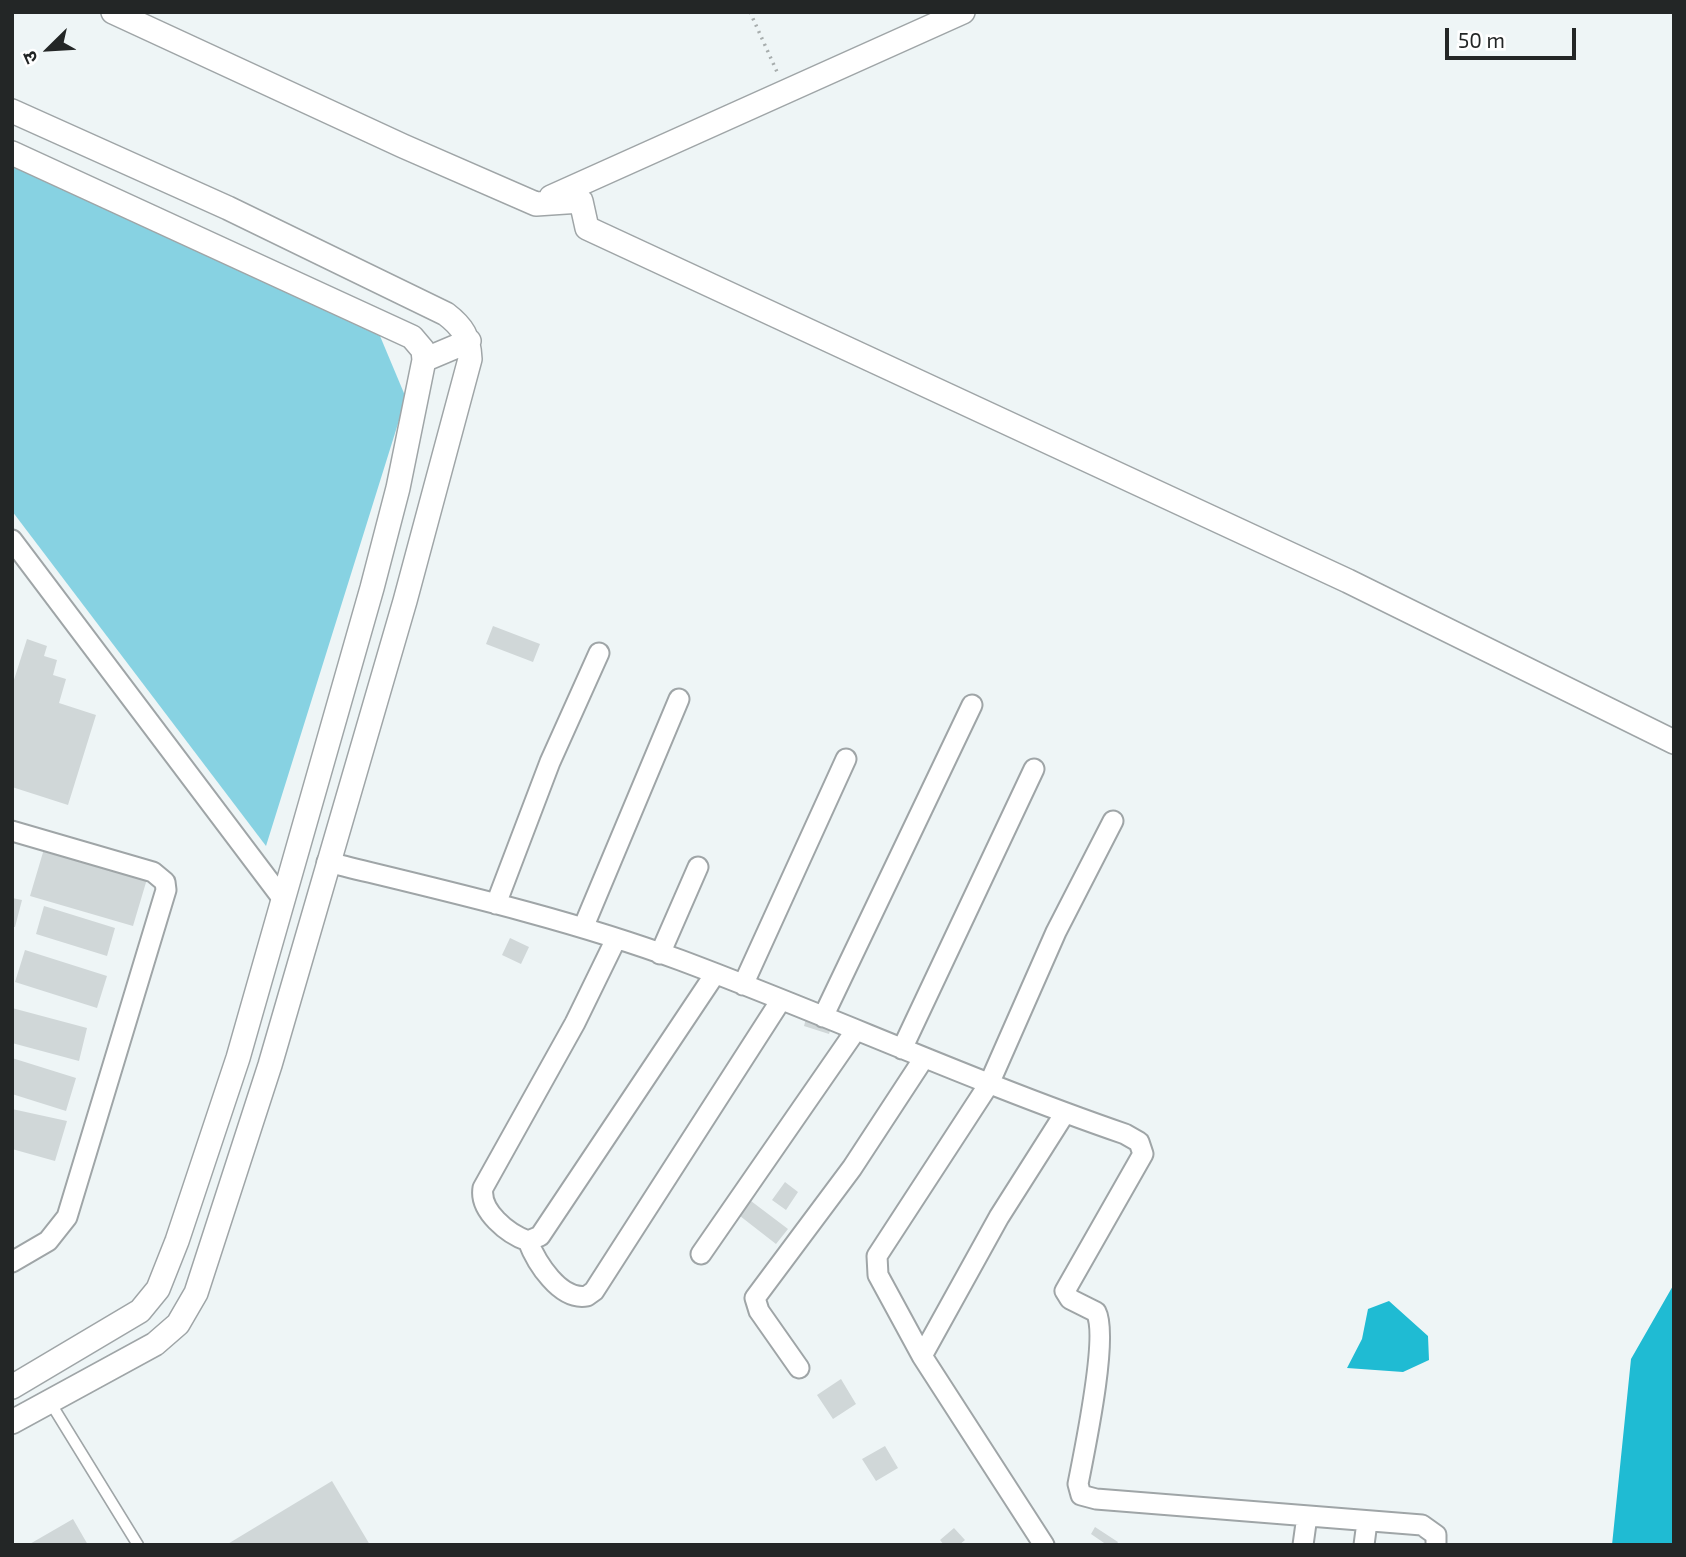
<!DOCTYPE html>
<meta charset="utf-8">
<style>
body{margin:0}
#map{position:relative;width:1686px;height:1557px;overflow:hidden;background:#eef5f6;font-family:"Exo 2","Noto Sans Devanagari",sans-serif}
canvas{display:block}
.frame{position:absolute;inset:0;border:14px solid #232626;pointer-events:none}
.north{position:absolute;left:14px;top:14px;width:70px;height:70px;-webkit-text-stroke:5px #fff;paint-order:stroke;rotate:246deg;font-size:19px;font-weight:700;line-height:28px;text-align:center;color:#232626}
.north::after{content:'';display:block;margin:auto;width:24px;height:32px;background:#232626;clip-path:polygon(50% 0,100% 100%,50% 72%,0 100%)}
.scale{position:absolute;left:1445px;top:28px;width:131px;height:32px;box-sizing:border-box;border:4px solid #232626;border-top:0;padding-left:9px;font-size:21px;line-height:24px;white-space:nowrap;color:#232626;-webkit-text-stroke:5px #fff;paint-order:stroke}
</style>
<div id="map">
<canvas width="1686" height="1557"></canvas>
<div class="frame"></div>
<div class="north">उ</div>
<div class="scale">50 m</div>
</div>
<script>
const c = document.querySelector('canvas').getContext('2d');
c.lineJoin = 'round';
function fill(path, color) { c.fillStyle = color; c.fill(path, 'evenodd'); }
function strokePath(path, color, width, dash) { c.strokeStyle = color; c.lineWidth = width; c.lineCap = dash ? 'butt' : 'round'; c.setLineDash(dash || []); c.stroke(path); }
const green = new Path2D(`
 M12,166l368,170 26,62 -140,448 -254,-335z`);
const water = new Path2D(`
 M1674,1284v261h-62l19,-186z
 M1389,1301l39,35 1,24 -26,12 -56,-4 15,-29 6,-30z`);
const building = new Path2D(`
 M493,626l47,18 -7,18 -47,-18z
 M27,639l20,7 -3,10 13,4 -4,15 13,4 -7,24 37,12 -28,90 -56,-18v-101z
 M44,849l103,30 -14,47 -103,-30z
 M12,898l10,2 -7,27h-3z
 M44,906l71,22 -8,28 -71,-22z
 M510,938l19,9 -8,17 -19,-9z
 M25,950l82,26 -10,32 -82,-26z
 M12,1008l75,20 -8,33 -67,-18z
 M807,1015l25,9 -3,10 -25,-8z
 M12,1058l64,20 -10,33 -54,-17z
 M12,1109l55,12 -12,40 -43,-12z
 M785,1182l13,10 -12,18 -14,-10z
 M751,1201l37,28 -12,15 -36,-28z
 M841,1379l15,25 -23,15 -16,-24z
 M885,1446l13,22 -22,13 -14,-22z
 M332,1481l38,64h-144z
 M73,1519l15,26h-60z
 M1095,1527l23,15 -2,3h-9l-16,-11z
 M954,1528l11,12 -6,5h-15l-4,-5z`);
const path = new Path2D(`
 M750,12l28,62`);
const service = new Path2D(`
 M50,1402l88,143`);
const minor = new Path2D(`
 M12,540l270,358
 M12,831l141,41 12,10 1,8 -99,327 -19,24 -36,21
 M327,862c119,29 239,56 353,98 150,56 294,122 445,174l14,8 4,12 -78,137 5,8 26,13c13,24 -12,141 -18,172l3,11 15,4 326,26 14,10v10
 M496,904l54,-142 49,-109
 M583,928l96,-229
 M616,939l-41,84 -92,165c-4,23 25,46 45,53l12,-5 175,-262
 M660,954l38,-87
 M743,985l103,-226
 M823,1017l149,-312
 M902,1049l132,-280
 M528,1241c8,21 32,60 59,55l7,-5 187,-291
 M701,1254l155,-224
 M922,1356l77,-139 66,-104
 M799,1368l-40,-57 -4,-13 97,-130 72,-110
 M1044,1545l-122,-189 -44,-81 -1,-19 112,-172 67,-152 57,-111
 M1303,1545l4,-29
 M1364,1545l3,-23`);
const tertiary = new Path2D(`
 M113,12l290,134 133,58 45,-3 6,27 761,353 326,161
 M12,111l216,97 218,106c17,13 23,23 24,45l-65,242 -135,464 -74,228 -18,31 -23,20 -143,78
 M12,153l400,184 11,13 1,10 -26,128 -26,100 -134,470 -61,183 -19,48 -18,22 -128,76
 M551,197l412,-185
 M424,360l45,-19`);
fill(green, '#87d2e2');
fill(water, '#1fbbd3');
fill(building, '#d0d7d8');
strokePath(service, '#9fa5a7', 13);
strokePath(minor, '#9fa5a7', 23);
strokePath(tertiary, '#9fa5a7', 26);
strokePath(path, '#a7adad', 3.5, [2, 5]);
strokePath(service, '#fff', 10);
strokePath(minor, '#fff', 19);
strokePath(tertiary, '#fff', 23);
</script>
